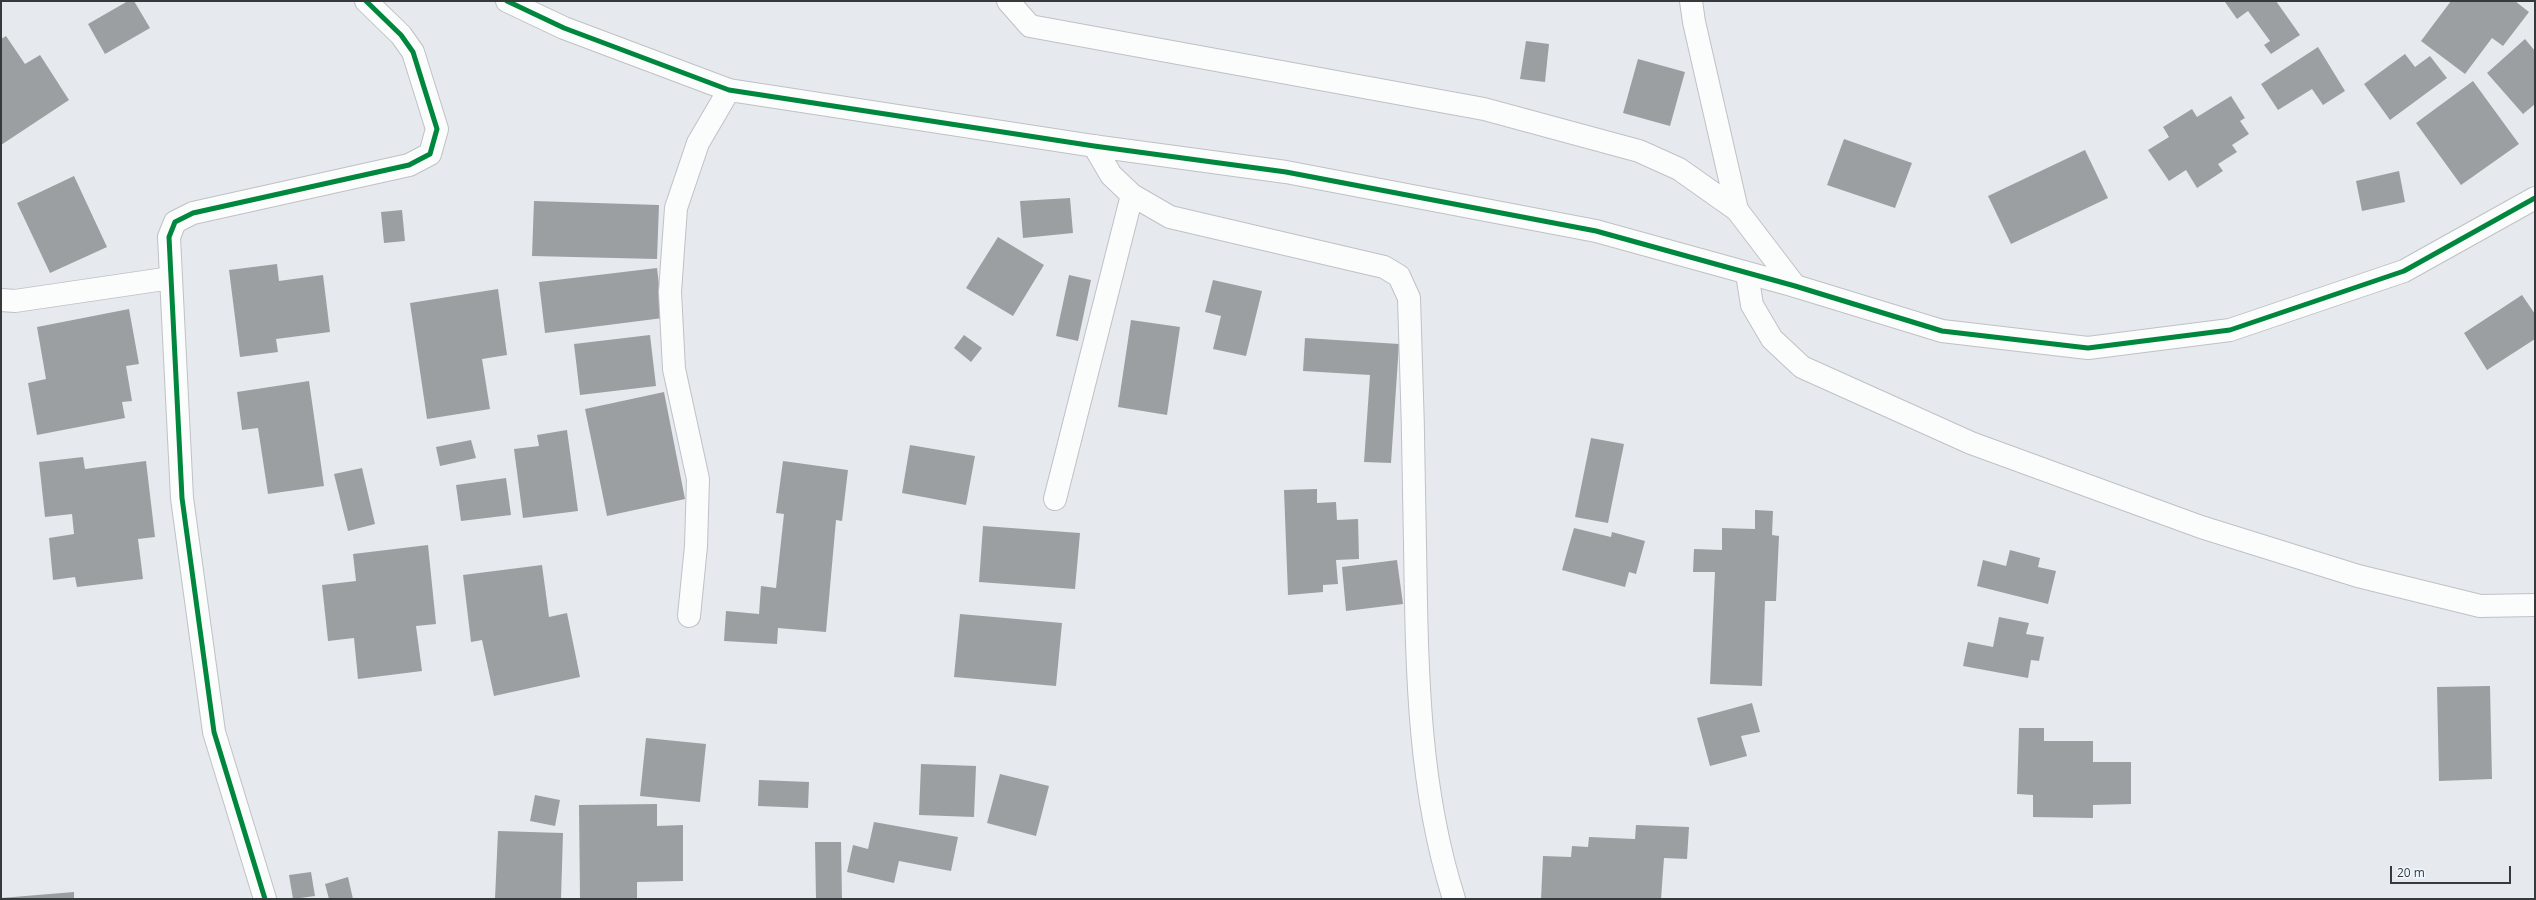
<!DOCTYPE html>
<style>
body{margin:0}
#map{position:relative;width:2536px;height:900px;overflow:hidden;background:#e6e9ee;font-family:"Open Sans",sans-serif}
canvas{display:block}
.frame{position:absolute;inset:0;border:2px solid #373a3d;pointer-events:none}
.scale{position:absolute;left:2390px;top:866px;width:121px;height:18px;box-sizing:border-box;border:2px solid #373a3d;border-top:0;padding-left:5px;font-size:12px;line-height:14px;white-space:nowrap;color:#373a3d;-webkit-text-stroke:3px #eff7ff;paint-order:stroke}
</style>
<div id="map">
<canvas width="2536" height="900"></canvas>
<div class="frame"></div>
<div class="scale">20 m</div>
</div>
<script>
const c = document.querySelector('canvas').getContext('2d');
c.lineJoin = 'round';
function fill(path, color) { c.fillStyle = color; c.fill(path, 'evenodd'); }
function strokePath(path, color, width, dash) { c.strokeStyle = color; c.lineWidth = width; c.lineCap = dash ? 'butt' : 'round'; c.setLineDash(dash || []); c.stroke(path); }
const building = new Path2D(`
 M128,1h6l16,27 -45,26 -17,-30z
 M2276,1l24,34 -29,19 -7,-9 6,-4 -22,-30 -11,8 -12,-17z
 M2451,1h64l14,11 -26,34 -11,-8 -27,36 -44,-33z
 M6,36l19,28 15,-9 29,45 -68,45v-106z
 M2525,39l10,12v53l-12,10 -36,-41z
 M1526,41l23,3 -4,38 -25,-3z
 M2318,47l27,44 -22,14 -11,-16 -34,21 -17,-26z
 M2405,54l10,13 15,-11 17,22 -57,42 -26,-36z
 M1638,59l47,13 -15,54 -47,-13z
 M2473,81l46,63 -58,41 -45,-62z
 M2231,96l14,22 -5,3 9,13 -17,11 5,7 -19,12 5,7 -26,17 -11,-18 -17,11 -21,-31 21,-13 -6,-10 29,-18 5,8z
 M1844,139l68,24 -17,45 -68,-23z
 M2085,150l23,48 -97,46 -23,-48z
 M2399,171l6,31 -43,9 -6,-30z
 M74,176l33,71 -57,26 -33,-70z
 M1070,198l3,35 -50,5 -3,-37z
 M534,201l125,4 -2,54 -125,-3z
 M402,210l3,31 -21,2 -3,-31z
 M998,237l46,28 -31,51 -47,-28z
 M277,264l2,17 44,-6 7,57 -54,7 2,13 -38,5 -11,-87z
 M657,268l6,50 -118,15 -6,-51z
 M1069,275l22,5 -13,61 -22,-5z
 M1213,280l49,11 -16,65 -33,-7 8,-33 -16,-4z
 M498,289l9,66 -25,4 8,50 -63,10 -17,-116z
 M2522,295l13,19v25l-48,31 -23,-37z
 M129,309l10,55 -13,2 6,35 -10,1 3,16 -88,17 -9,-52 18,-4 -9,-52z
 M1131,320l49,7 -13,88 -49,-8z
 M650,335l6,51 -76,9 -6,-51z
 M964,335l18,13 -11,14 -17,-14z
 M1305,338l94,6 -8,119 -27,-1 6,-87 -67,-4z
 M309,381l15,105 -56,8 -10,-66 -16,2 -5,-38z
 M664,392l21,107 -78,17 -22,-107z
 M567,430l11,81 -55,7 -9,-69 25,-3 -2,-11z
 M1591,438l33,6 -16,79 -33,-6z
 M471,440l5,18 -36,8 -4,-19z
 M910,445l65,11 -9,49 -64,-12z
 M83,457l2,12 61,-8 9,76 -17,2 5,40 -66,8 -2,-10 -22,3 -4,-42 25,-4 -2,-20 -27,3 -6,-55z
 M783,461l65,9 -6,51 -6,-1 -10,112 -48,-4 -1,16 -53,-3 2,-30 33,3 2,-28 15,2 8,-74 -8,-1z
 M362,468l13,56 -27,7 -14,-57z
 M506,478l5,37 -50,6 -5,-36z
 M1317,489v14l19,-1 1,18 21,-1 1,40 -23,1 2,24 -15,1v7l-35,3 -4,-105z
 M1755,510l18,1 -1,24 7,1 -3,65h-11l-3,85 -52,-2 5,-112h-22l1,-23 28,1v-22l33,1z
 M983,526l97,7 -5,56 -96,-7z
 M1574,528l37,9 1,-5 33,9 -9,33 -7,-2 -4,15 -63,-17z
 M428,545l8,79 -20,2 6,45 -64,8 -4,-41 -26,3 -6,-56 34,-4 -3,-27z
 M2010,550l30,8 -2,9 18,4 -8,33 -71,-18 6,-26 23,6z
 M1397,560l6,44 -57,7 -4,-44z
 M542,565l7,52 18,-4 13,64 -86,19 -12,-56 -11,2 -8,-67z
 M960,614l102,9 -6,63 -102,-9z
 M1999,617l30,6 -3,11 18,3 -5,24 -8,-1 -3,18 -65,-12 5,-24 25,5z
 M2490,686l2,93 -53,2 -2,-94z
 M1752,703l8,29 -19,4 6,20 -37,10 -13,-48z
 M2019,728h25v13h49v21h38v42l-38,1v13l-60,-1v-22l-16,-1z
 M646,738l60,6 -6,58 -60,-6z
 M921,764l55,2 -2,51 -55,-2z
 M1000,774l49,12 -13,50 -49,-13z
 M759,780l50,2 -1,26 -50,-2z
 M535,795l25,5 -5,26 -25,-5z
 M657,804v22l26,-1v56l-46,1v17h-57l-1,-94z
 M874,822l84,15 -7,34 -52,-10 -5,22 -47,-11 6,-27 15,4z
 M1636,825l53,2 -2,32 -23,-1 -3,41h-120l2,-43 28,1 1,-11 16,1 1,-10 46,2z
 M498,831l65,2 -2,66h-66z
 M815,842h26l1,57h-26z
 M311,872l4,24 -22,3 -4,-24z
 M348,877l5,22h-24l-4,-15z
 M74,892v7h-73v-1z`);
const street = new Path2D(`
 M1008,1l22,25 454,83 155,42 40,18 58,41 58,76
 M1691,1l3,21 43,188
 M1094,146l17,29 21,20 38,22 214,50 15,9 10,22c3,82 5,164 6,246 2,120 2,239 39,355
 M1747,274l5,31 20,34 30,28 169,76 230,84 157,49 122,30 55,-1
 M1,300l14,1 156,-23
 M1055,499l77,-304
 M689,616l7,-70 2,-67 -24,-110 -4,-77 6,-84 22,-65 31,-53
 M265,899l-51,-167 -32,-234 -13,-261 6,-15 18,-9 216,-48 21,-11 7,-25 -24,-77 -12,-17 -35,-34`);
const secondary = new Path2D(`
 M507,1l57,27 165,62 365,56 192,26 310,59 199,55 147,45 146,17 142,-18 174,-59 131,-73`);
const cycleway = new Path2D(`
 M507,1l57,27 165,62 365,56 192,26 310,59 199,55 147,45 146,17 142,-18 174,-59 131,-73
 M265,899l-51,-167 -32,-234 -13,-261 6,-15 18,-9 216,-48 21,-11 7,-25 -24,-77 -12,-17 -35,-34`);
fill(building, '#9c9fa2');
strokePath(street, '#bfc1c5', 24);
strokePath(secondary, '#bfc1c5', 24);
strokePath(street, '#fbfcfc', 22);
strokePath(secondary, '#fbfcfc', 22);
strokePath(cycleway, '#00873e', 5);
</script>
